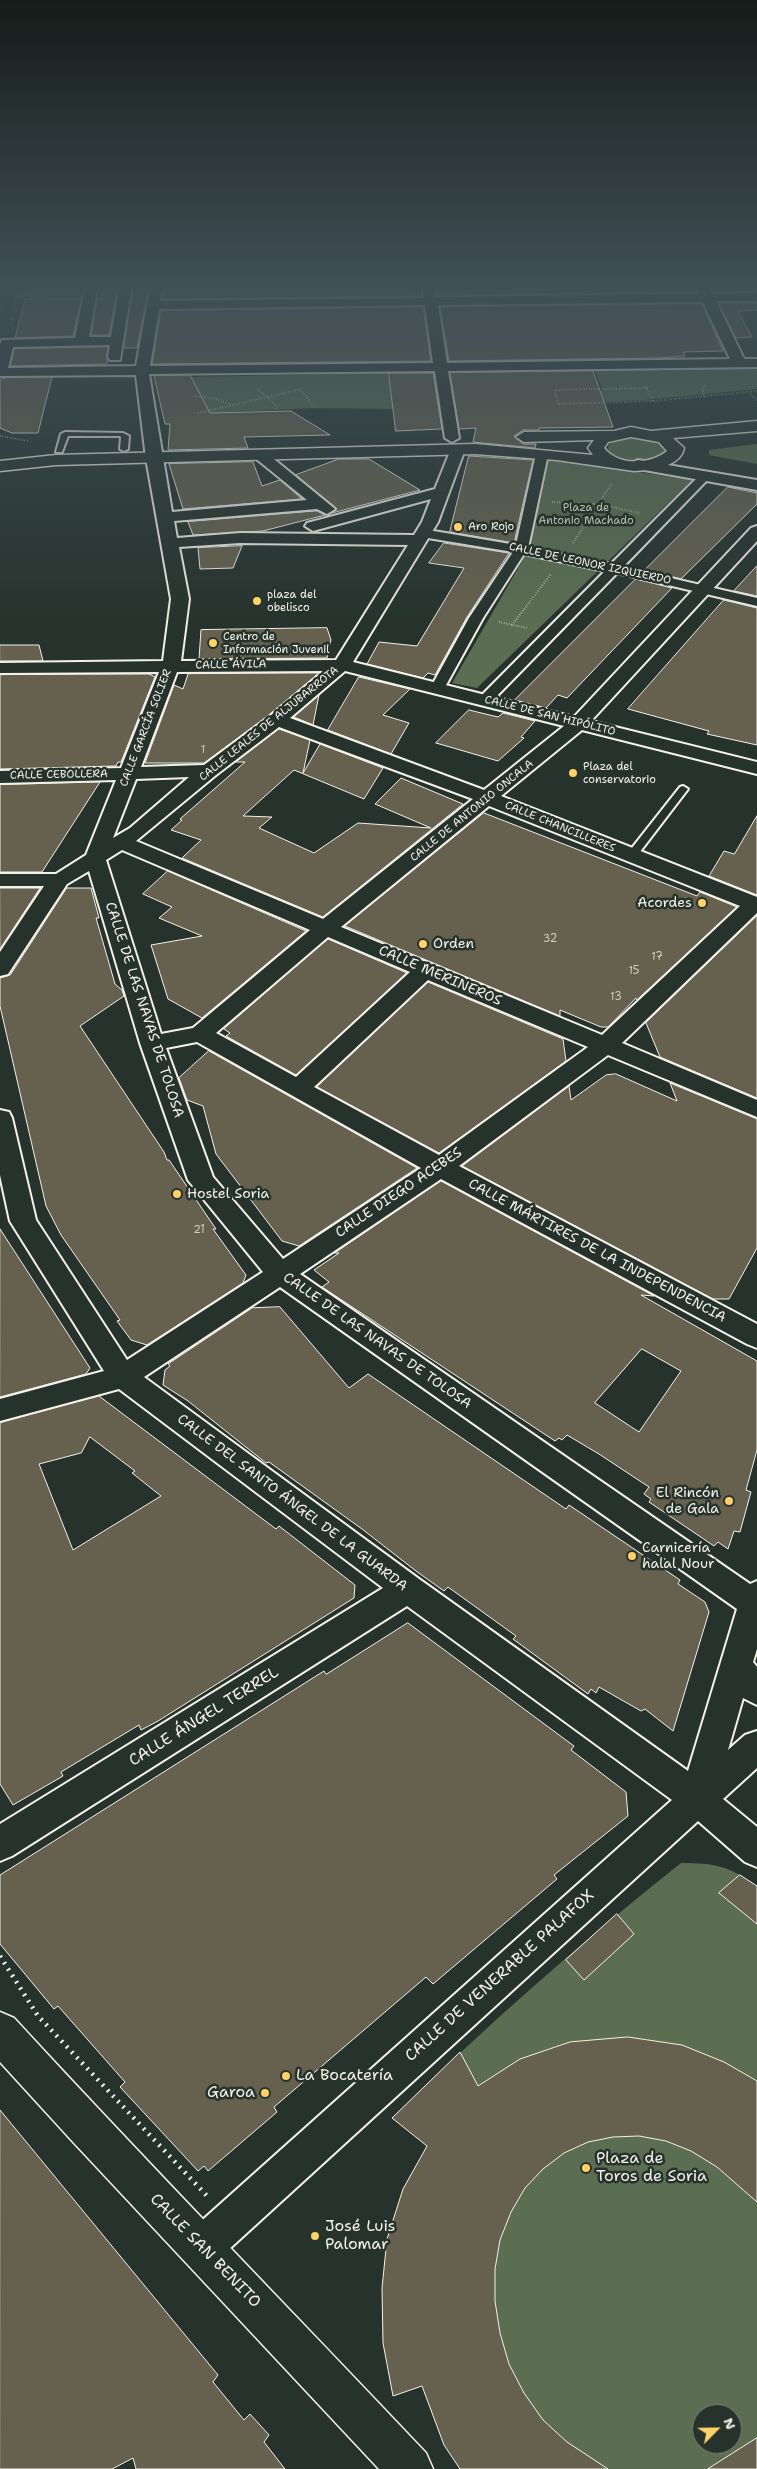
<!DOCTYPE html>
<meta charset="utf-8">
<style>
body{margin:0}
#map{position:relative;width:757px;height:2469px;overflow:hidden;background:#26332d;font-family:"Shantell Sans",sans-serif}
canvas{display:block}
.north{position:absolute;left:692px;top:2404px;width:50px;height:50px;box-sizing:border-box;background:#26332d;border:1px solid #787f78;border-radius:50%;rotate:67deg;font-size:14px;font-weight:700;line-height:20px;text-align:center;color:#f4f1e8}
.north::after{content:'';display:block;margin:auto;width:18px;height:22px;background:#ffd166;clip-path:polygon(50% 0,100% 100%,50% 72%,0 100%)}
</style>
<div id="map">
<canvas width="757" height="2469"></canvas>
<div class="north">N</div>
</div>
<script>
const c = document.querySelector('canvas').getContext('2d');
c.lineJoin = 'round';
function fill(path, color) { c.fillStyle = color; c.fill(path, 'evenodd'); }
function strokePath(path, color, width, dash) { c.strokeStyle = color; c.lineWidth = width; c.lineCap = dash ? 'butt' : 'round'; c.setLineDash(dash || []); c.stroke(path); }
function write(font, color, halo, rows, align = 'center') {
  c.font = font + ' "Shantell Sans",sans-serif'; c.lineWidth = 5; c.setLineDash([]); c.textBaseline = 'middle'; c.strokeStyle = halo; c.fillStyle = color; for (const [text, x, y, turn = 0] of rows) {
    c.save(); c.translate(x, y); c.rotate((+turn || 0) * Math.PI / 180); c.textAlign = isNaN(turn) ? turn : align; if (halo) c.strokeText(text, 0, 0); c.fillText(text, 0, 0); c.restore();
  }
}
const green = new Path2D(`
 M20,284h62l-3,13 -63,1z
 M757,365v24l-112,11 -82,3 -3,-11 43,-1 -9,-22z
 M389,373l4,36 -78,-1 -105,5 -21,-36z
 M634,437l18,2 12,7v8c-15,10 -46,11 -57,-5l4,-8z
 M757,444v20l-48,-9v-5z
 M545,458l147,22 -215,208 -25,-5 76,-132z
 M681,1863c34,0 48,3 76,23v583h-297l-16,-24 -22,-59 -29,10 -10,-53 -1,-55 5,-49 16,-50 24,-43 -35,-28c92,-90 188,-175 289,-255zM702,2414h30v30h-30z`);
const building = new Path2D(`
 M104,284h14l-9,51h-18l6,-36h4z
 M134,284h15l-12,64h-13z
 M165,284h148v3l104,-2 3,1 2,10 -260,3z
 M710,284h47v7l-43,1z
 M466,285l1,2 103,-2v2l18,1 107,-3 2,7 -259,3 -2,-9z
 M81,299l-8,37 -58,2 10,-38z
 M719,303h38v7l-19,1 14,26 -16,1z
 M702,304l21,47 -39,1 1,4 -25,2 -211,3 -9,-54z
 M423,307l8,54 -279,3 9,-53z
 M108,347l-1,17 -97,2 4,-17z
 M593,371l20,56 -74,1v2h-16l-9,6 9,8h13l-1,4 -62,-6 3,-14 -17,1 -9,-56z
 M389,373h44l9,56 -46,2z
 M190,375l20,38 81,-2 39,24 -86,2 4,11 -80,2 2,-26h-5l-11,-48z
 M52,377l-14,56h-26l-12,-5v-48l4,-2z
 M469,456l64,4 -19,83 -64,-11z
 M339,459h30l51,31 -88,23 4,-5 -40,-33z
 M253,462l9,24 18,-6 22,19 -119,10 -14,-45z
 M728,487l29,6v11l-76,75 -36,-9z
 M317,511l8,4 -62,16 -70,4 -5,-13z
 M444,543l65,10 -42,64 -32,58 -7,-2 -5,5 -56,-14 12,-22 38,4 47,-78 -35,-5z
 M242,546l-9,22 -33,1 -2,-21z
 M757,566v30l-23,-5z
 M636,579l36,9 -105,110 -9,-3 -12,13 -31,-8z
 M724,600l33,8v137l-50,-11 2,-3 -81,-22z
 M327,628l4,12 -4,18 -128,1 2,-29z
 M0,645h39l4,16h-43z
 M319,673l-50,42 -65,48h-59l29,-78 9,4 5,-15z
 M149,674l6,3 -34,85h-3l-2,4 -116,3v-94z
 M359,677l51,12 -27,26 26,8 -18,31 -63,-24z
 M319,695l-6,30 -19,-8z
 M469,710l29,7 5,-4 32,8 -14,16 3,1 -26,23 -62,-18z
 M279,729l31,11 -7,33 17,-29 63,24 -19,31 -70,-29 -51,46 29,1 -13,11 55,25 44,-30 73,5 -56,-24 26,-26 62,26 -140,113 -141,-59 19,-18 -30,-10 11,-10 -2,-1 65,-57h-9z
 M100,782l-58,90h-42v-87z
 M484,813l213,83 3,-4 37,15 -100,93 -1,-2 -28,29h-7l-41,-17v6l-215,-90z
 M757,816v79l-48,-19 15,-25 10,3z
 M168,871l138,60 -104,87 -34,-19 -17,-54 51,-9 -43,-18 13,-11 -29,-13z
 M0,888h40l-40,61z
 M67,888h24l8,30h-3l19,66 7,6 2,6 -44,30 84,126 3,8h2l47,69h-3l33,46 -3,8 -96,62 -16,-5 -14,-19 3,-1 -59,-85 -15,-29 -46,-200v-28l10,-3z
 M757,916v182l-97,-41 -14,-34z
 M328,939l79,34 -111,102 -70,-39 4,-3 -6,-4z
 M428,982l135,57 3,22 -127,92 -122,-66z
 M209,1051l208,117 -118,78 -17,-5 -66,-87 -13,-48 -16,-6 -8,-22z
 M616,1074l61,27 -7,-18 87,36v129l-28,51h-16l-251,-133 107,-80 2,14 35,-25z
 M441,1181l213,115 -13,-1 116,66v89l-11,40 5,2 -11,40 -6,-1 -6,18 -10,-7 -4,4 -65,-44 2,-3 -7,-5 5,-7 -50,-33 -32,-19 -5,5 -3,-2 -4,3 -233,-154 7,-5 -15,-12 25,-17h-4zM642,1349l39,22 -42,61 -44,-29z
 M0,1229l90,139 -4,6 -86,23z
 M280,1307l69,81 19,-14 198,135 3,-4 111,75 -2,4 27,18 4,10 -36,119 -28,-22 -4,2 -42,-24 -3,6 -5,-4 -3,5 -75,-55 3,-3 -68,-49 -4,4 -28,-20 -54,-42 -93,-67 -3,1 -78,-62 -25,-16 2,-15 5,-4 -2,-2 84,-56z
 M99,1396l177,133 3,-3 76,59 -1,13 -196,123 -17,9 -2,-5 -78,47 2,4 -50,29 -13,-21v-361zM90,1437l45,34 -3,2 29,23 -88,54 -34,-86 42,-11z
 M408,1623l166,123 -3,4 55,42 2,24 -74,59 3,4 -124,105 -7,-7 -152,130 3,5 -69,59 -4,-5 -6,5 -78,-84 5,-5 -67,-76 -4,3 -54,-65v-69l324,-204 2,3z
 M740,1875l17,11v38l-38,-31z
 M617,1914l17,20 -50,46 -18,-20z
 M628,2037l54,8 42,17 33,19v121l-40,-35 -26,-16 -25,-10 -27,-5 -26,1 -25,5 -24,11 -21,16 -18,19 -14,24 -11,28 -5,29v32l5,32 9,31 15,29 19,27 24,22 41,27h-148l-16,-24 -22,-59 -29,10 -10,-53 -1,-55 5,-49 16,-50 24,-43 -35,-28 68,-66 18,34 42,-27 50,-17z
 M0,2110l218,265 -5,7 31,38 6,-6 19,21 -5,7 21,27h-149l-3,-11 -21,11h-112z
 M757,2438v31h-49z`);
const pathFar1 = new Path2D(`
 M39,284l30,10
 M17,299l48,-15
 M0,316l9,-32
 M11,318l14,5
 M10,325l10,-41
 M646,387l7,14
 M647,388l-92,2 3,14 95,-3 104,-10
 M257,389l18,15 2,6
 M301,390l14,18
 M751,395l6,5
 M194,396l23,3 15,6
 M704,397l-2,-9 4,-4
 M198,413l104,-24
 M0,436l29,5
 M552,502l45,2 43,9
 M573,543l39,-60
 M499,622l28,6
 M512,625l39,-51`);
const path = new Path2D(`
 M0,1956l38,60 170,181`);
const service = new Path2D(`
 M65,432l58,1 6,3 -1,13 -4,2 -4,-2 1,-12 -1,-1h-52l-6,16h-6l5,-18z
 M683,786l5,3 -52,68h-8v-4l52,-66z`);
const pedestrian = new Path2D(`
 M542,451l6,3 -20,94 83,16 91,-91h8v4l-87,90 134,31v8l-140,-33 -127,130h-10l-2,-3 2,-3 125,-126 -81,-17 -41,64 -38,69 -2,3h-10l-2,-3 38,-69 44,-66 -91,-15 -6,-4 6,-4 94,16 20,-91z`);
const minor = new Path2D(`
 M86,284h12l-9,53h22l9,-53h12l-12,76h-10l-2,-3 2,-12 -97,2 -5,21 128,-2 15,-82h12l-3,17 264,-3 -2,-14h12l2,13 264,-3 -4,-10h12l5,10 44,-1v8h-41l28,58h13v8l-309,4 11,67 -7,4 -7,-4 -10,-67 -286,3 23,138 135,-12 -53,-43 -3,-3 3,-3h10l71,58 -8,5 -10,-5 -143,12 3,17 63,-5 174,2 8,-13 9,-23 -118,32 -8,-5 2,-3 128,-34 16,-40 2,-3h10l2,3 -27,73 -85,140 221,55 177,-189 6,-2v15l-166,180 166,41v12l-175,-44 -81,66 256,101v16l-135,130 135,57v17l-149,-62 -149,111 298,158v24l-10,-4 -306,-165 -141,95 450,310 7,-3v68l-4,13 4,5v38l-14,-7 -15,52 17,-15 12,-4v37l-34,31 34,28v40l-12,-5 -47,-41 -482,440 -14,6 -14,-6 -6,-14 6,-14 484,-433 -265,-194 -395,250 -12,5v-37l383,-236 -264,-199 -119,32v-22l104,-28 -94,-150 -10,-46v-65l9,2 3,6 24,102 91,140 136,-88 -75,-92 -48,-137 -51,-172 -22,13 -59,90 -8,2v-24l44,-66h-44v-12h56l30,-19 30,-75 -116,3v-12l121,-3 38,-96 -159,1v-10l163,-2 8,-62 -25,-141 -10,-83 -136,1v-32l2,-4 73,-2zM703,302l27,57 -283,4 -9,-58zM425,305l8,58 -283,3 9,-57zM240,543l168,2 -72,115 -155,1 8,-62 -10,-52zM324,671l-54,45 -66,49 -63,2 36,-95zM345,671l219,55 -80,64 -194,-72zM279,727l194,72 -150,120 -187,-78 80,-66zM189,777l-59,51 -17,10 23,-59zM489,806l251,100 -138,129 -261,-108zM122,850l188,80 -117,98 -32,6 -55,-174zM328,937l82,35 -114,105 -80,-44zM428,980l160,67 -149,108 -125,-68zM197,1042l224,126 -138,91 -70,-82 -47,-129zM280,1287l457,322 -49,162 -269,-192 -275,-202z
 M638,460l119,20v10l-124,-22 -3,-3 3,-3z`);
const tertiary = new Path2D(`
 M757,421v10l-84,7 11,10c-4,20 -34,22 -50,23l-77,-11 -82,-6 -419,11 -56,6v-10l56,-6 419,-11 118,11 -5,-7 6,-8 -70,2 -8,-5 8,-5 90,-1 17,-4 20,4zM631,437l28,5 8,9c-17,14 -49,15 -63,-3l4,-6z`);
const primary = new Path2D(`
 M0,2012l14,6c135,147 275,290 412,435l7,16h-54l-305,-326 -74,-81z`);
const markers = [
 [458,527,5,"#ffd166"],
 [257,601,5,"#ffd166"],
 [213,643,5,"#ffd166"],
 [573,773,5,"#ffd166"],
 [702,903,5,"#ffd166"],
 [423,944,5,"#ffd166"],
 [177,1194,5,"#ffd166"],
 [729,1501,5,"#ffd166"],
 [632,1556,5,"#ffd166"],
 [286,2076,5,"#ffd166"],
 [265,2093,5,"#ffd166"],
 [586,2168,5,"#ffd166"],
 [315,2236,5,"#ffd166"]
];
const farParknames = [
 ["Plaza de",586,508],
 ["Antonio Machado",586,521]
];
const farPoinames = [
 ["Aro Rojo",468,527],
 ["plaza del",267,595],
 ["obelisco",267,608],
 ["Centro de",223,637],
 ["Información Juvenil",223,650],
 ["Plaza del",583,767],
 ["conservatorio",583,780]
];
const farStreetnames = [
 ["CALLE DE LEONOR IZQUIERDO",590,564,12],
 ["CALLE ÁVILA",231,665,-1],
 ["CALLE DE SAN HIPÓLITO",550,716,14],
 ["CALLE LEALES DE ALJUBARROTA",269,724,-39],
 ["CALLE GARCÍA SOLIER",146,728,-69],
 ["CALLE CEBOLLERA",59,775,-1],
 ["CALLE DE ANTONIO ONCALA",472,811,-39],
 ["CALLE CHANCILLERES",560,827,22]
];
const numberNames = [
 ["1",203,750],
 ["32",550,939],
 ["17",657,957],
 ["15",634,971],
 ["13",616,997],
 ["21",199,1230]
];
const poiNames = [
 ["Acordes",692,903,"right"],
 ["Orden",433,944],
 ["Hostel Soria",187,1194],
 ["El Rincón",719,1493,"right"],
 ["de Gala",719,1509,"right"],
 ["Carnicería",642,1548],
 ["halal Nour",642,1564]
];
const streetNames = [
 ["CALLE MERINEROS",440,976,23],
 ["CALLE DE LAS NAVAS DE TOLOSA",144,1010,72],
 ["CALLE DIEGO ACEBES",399,1193,-34],
 ["CALLE MÁRTIRES DE LA INDEPENDENCIA",597,1251,28],
 ["CALLE DE LAS NAVAS DE TOLOSA",377,1341,35],
 ["CALLE DEL SANTO ÁNGEL DE LA GUARDA",292,1503,37]
];
const nearStreetnames = [
 ["CALLE ÁNGEL TERREL",204,1717,-32],
 ["CALLE DE VENERABLE PALAFOX",500,1976,-42],
 ["CALLE SAN BENITO",205,2251,46]
];
const nearPoinames = [
 ["La Bocatería",296,2076],
 ["Garoa",255,2093,"right"],
 ["Plaza de",596,2159],
 ["Toros de Soria",596,2177],
 ["José Luis",325,2227],
 ["Palomar",325,2245]
];
fill(green, '#5c6e51');
fill(building, '#65614e');
strokePath(building, '#f4f1e8', 1);
strokePath(service, '#f4f1e8', 4);
strokePath(pedestrian, '#f4f1e8', 4);
strokePath(minor, '#f4f1e8', 4);
strokePath(tertiary, '#f4f1e8', 3);
strokePath(primary, '#f4f1e8', 3);
strokePath(pathFar1, '#f4f1e8', 2, [0.5, 2]);
strokePath(path, '#f4f1e8', 4.5, [2, 5.5]);
fill(service, '#26332d');
fill(pedestrian, '#26332d');
fill(minor, '#26332d');
fill(tertiary, '#26332d');
fill(primary, '#26332d');
const sky = c.createLinearGradient(0, 0, 0, 630);
sky.addColorStop(0, '#151c19');
sky.addColorStop(0.45, '#415057');
sky.addColorStop(1, '#41505700');
c.fillStyle = sky;
c.fillRect(0, 0, 757, 630);
for (const [x, y, r, color] of markers) { const dot = new Path2D(); dot.arc(x, y, r, 0, 2 * Math.PI); c.fillStyle = color; c.fill(dot); strokePath(dot, '#26332d', 2); }
write('11px', '#b7bdac', '#26332d', farParknames);
write('11px', '#f4f1e8', '#26332d', farPoinames, 'left');
write('11px', '#f4f1e8', '#26332d', farStreetnames);
write('11px', '#d0cdc2', null, numberNames);
write('14px', '#f4f1e8', '#26332d', poiNames, 'left');
write('14px', '#f4f1e8', '#26332d', streetNames);
write('16px', '#f4f1e8', '#26332d', nearStreetnames);
write('16px', '#f4f1e8', '#26332d', nearPoinames, 'left');
</script>
